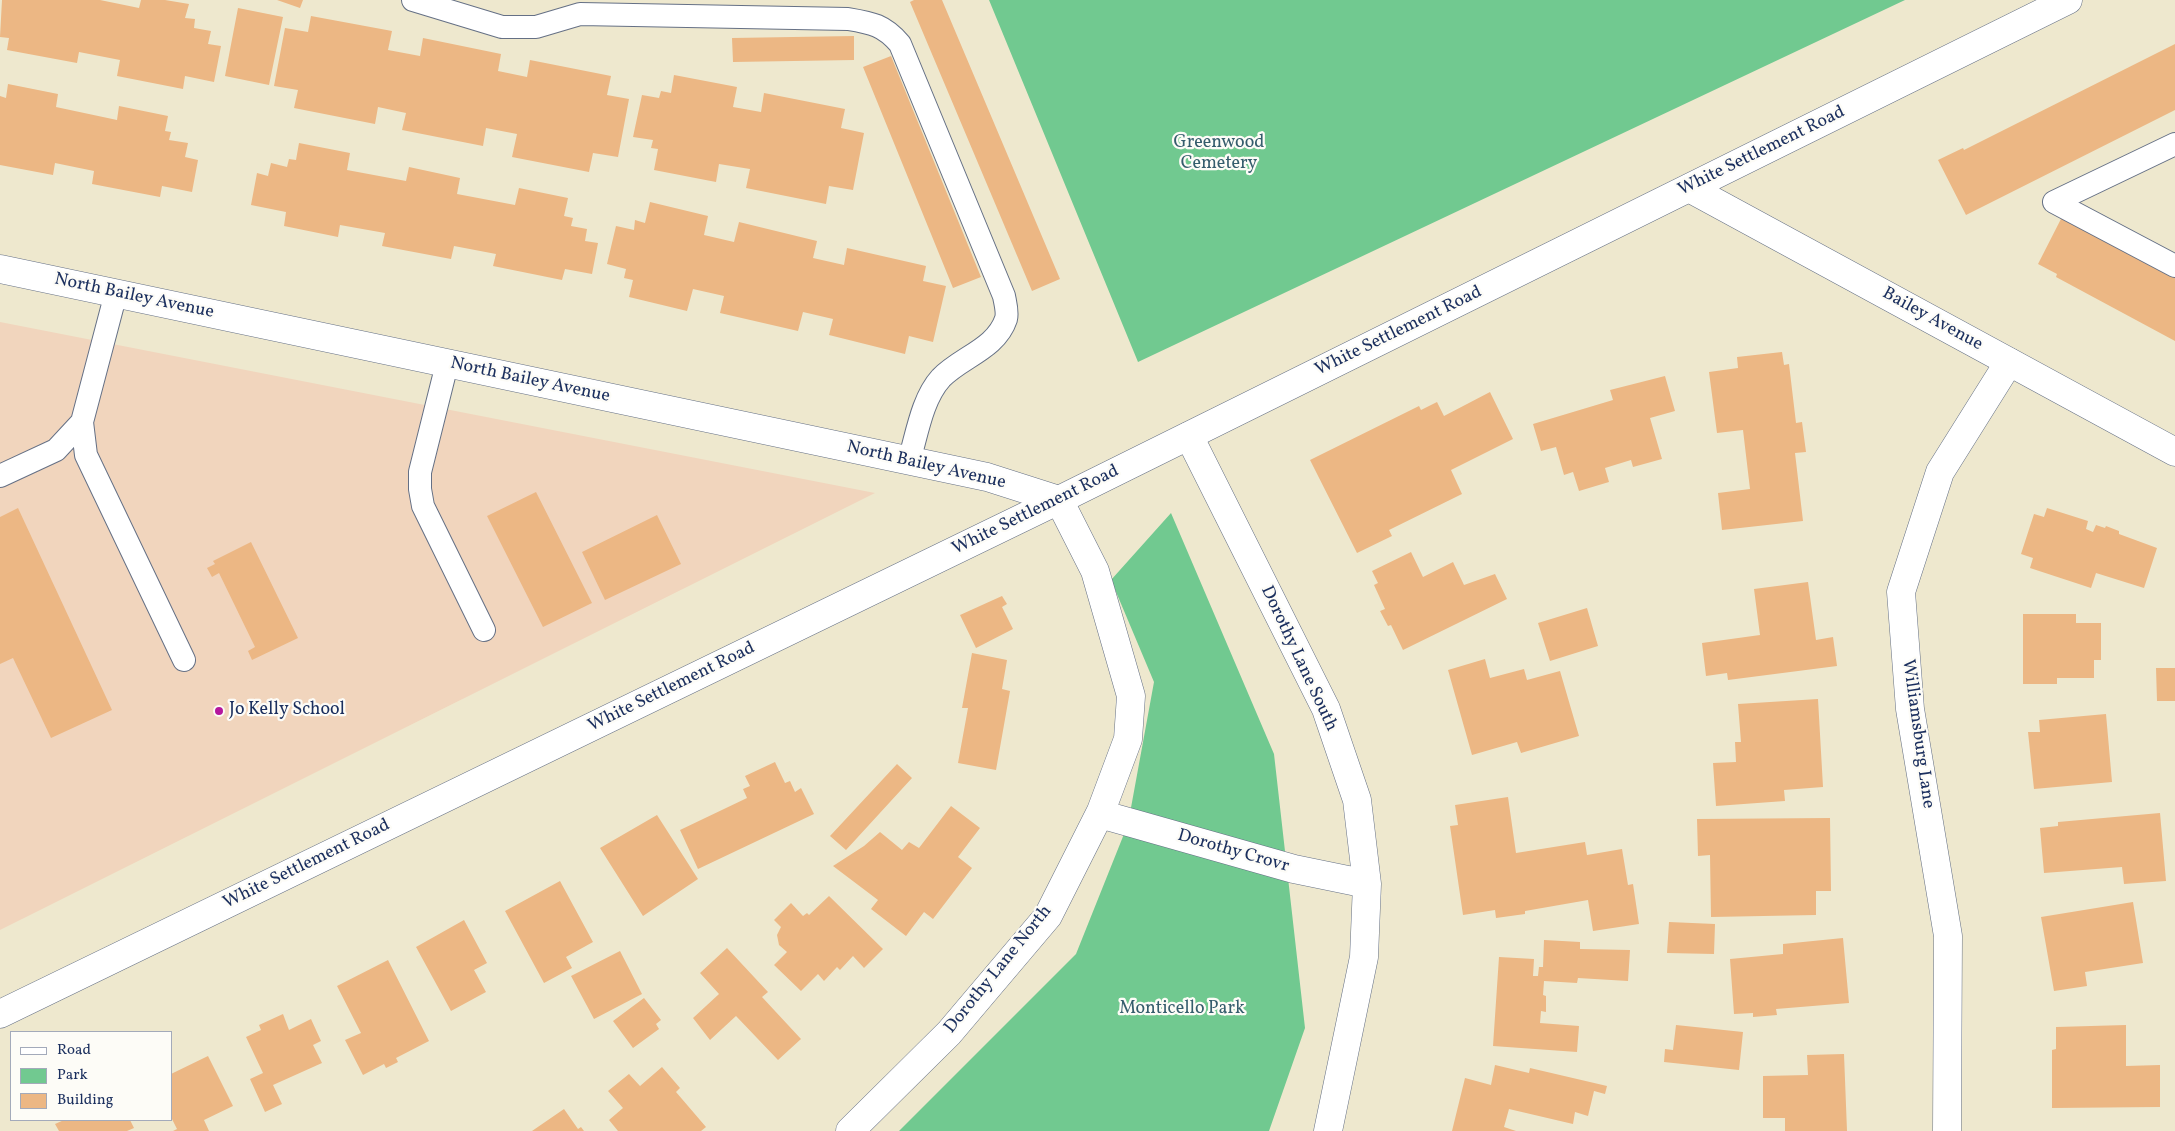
<!DOCTYPE html>
<style>
body{margin:0}
#map{position:relative;width:2175px;height:1131px;overflow:hidden;background:#eee8ce;font-family:Vollkorn,serif}
canvas{display:block}
.legend{position:absolute;left:10px;top:1031px;width:162px;height:90px;box-sizing:border-box;background:#fdfcf7;border:1px solid #a3aaba;margin:0;padding:6px 9px;list-style:none;font-size:15px;color:#1b2f5e}
.legend li{display:flex;align-items:center;gap:10px;height:25px}
.legend b{width:25px;border:1px solid #a3aaba}
</style>
<div id="map">
<canvas width="2175" height="1131"></canvas>
<ul class="legend">
<li><b style="height:6px;background:#fff"></b>Road</li>
<li><b style="height:14px;background:#71c990"></b>Park</li>
<li><b style="height:14px;background:#ecb784"></b>Building</li>
</ul>
</div>
<script>
const c = document.querySelector('canvas').getContext('2d');
c.lineJoin = 'round';
function fill(path, color) { c.fillStyle = color; c.fill(path, 'evenodd'); }
function strokePath(path, color, width, dash) { c.strokeStyle = color; c.lineWidth = width; c.lineCap = dash ? 'butt' : 'round'; c.setLineDash(dash || []); c.stroke(path); }
function write(font, color, halo, rows, align = 'center') {
  c.font = font + ' Vollkorn,serif'; c.lineWidth = 4.5; c.setLineDash([]); c.textBaseline = 'middle'; c.strokeStyle = halo; c.fillStyle = color; for (const [text, x, y, turn = 0] of rows) {
    c.save(); c.translate(x, y); c.rotate((+turn || 0) * Math.PI / 180); c.textAlign = isNaN(turn) ? turn : align; if (halo) c.strokeText(text, 0, 0); c.fillText(text, 0, 0); c.restore();
  }
}
const built = new Path2D(`
 M0,322l875,171 -875,437z`);
const green = new Path2D(`
 M989,0h916l-767,362z
 M1171,513l103,241 31,274 -36,103h-370l177,-177 52,-130 26,-142 -43,-102z`);
const building = new Path2D(`
 M100,0l39,8 2,-8h24l24,4 -4,14 10,1 -1,9 17,3 -3,13 13,2 -7,36 -29,-6 -2,13 -66,-13 3,-16 -41,-8 -2,11 -70,-13 2,-12 -9,-1 2,-37z
 M277,0h26l-3,8z
 M914,0h28l118,279 -28,12 -122,-289z
 M238,8l45,9 -14,68 -44,-9z
 M311,16l81,15 -4,19 32,6 3,-18 78,16 -3,17 29,6 3,-17 81,16 -4,19 22,4 -11,58 -25,-4 -4,19 -77,-15 5,-23 -31,-6 -3,18 -81,-16 4,-17 -28,-6 -3,17 -81,-16 4,-18 -24,-4 11,-58 23,4z
 M854,36v24l-121,2 -1,-24z
 M2175,44v66l-209,105 -28,-55 25,-12 1,2z
 M891,56l90,221 -28,11 -90,-221z
 M674,75l63,12 -4,20 28,5 3,-19 81,16 -4,19 23,5 -11,57 -24,-4 -3,18 -80,-16 4,-19 -31,-5 -3,18 -62,-12 4,-21 -7,-1 2,-8 -20,-3 9,-42 17,3 2,-7 10,2z
 M8,84l50,10 -2,13 61,13 2,-14 49,10 -3,15 6,1 -2,8 19,3 -3,14 13,3 -6,32 -30,-6 -2,11 -68,-13 2,-13 -39,-8 -2,12 -53,-10v-69l6,2z
 M299,143l51,10 -3,17 59,11 3,-14 51,11 -3,16 58,11 4,-17 49,10 -4,18 9,2 -2,8 16,3 -2,12 13,2 -6,31 -27,-5 -3,11 -69,-14 3,-12 -42,-8 -3,13 -69,-13 3,-13 -45,-8 -2,12 -54,-11 2,-14 -35,-7 6,-32 11,3 3,-13 16,4 2,-8 7,1z
 M650,202l58,14 -4,19 30,7 5,-20 78,19 -4,17 31,7 3,-17 79,18 -3,15 23,5 -13,56 -24,-6 -4,18 -76,-19 4,-16 -30,-7 -5,19 -78,-18 4,-17 -31,-7 -6,22 -58,-14 4,-17 -9,-2 2,-9 -19,-5 9,-38 18,4 1,-10 10,3z
 M2063,215l112,60v66l-119,-64 1,-3 -19,-10z
 M1782,352l2,13 5,-1 7,59 6,-1 4,30 -11,1 8,68 -81,9 -4,-37 32,-4 -7,-59 -26,3 -8,-61 29,-4 -1,-11z
 M1665,376l10,35 -25,7 12,41 -29,8 -2,-7 -26,8 4,14 -30,9 -6,-19 -9,3 -8,-28 -15,4 -8,-27 80,-24 -3,-10z
 M1490,392l23,47 -62,31 11,24 -73,36 3,6 -35,17 -47,-93 109,-54 2,4 16,-8 7,14z
 M536,492l56,111 -49,24 -56,-111z
 M18,508l94,202 -61,28 -38,-80 -13,6v-147z
 M2047,508l41,13 -2,8 7,3 3,-7 9,3 1,-2 13,5v3l38,14 -13,40 -48,-15 -5,15 -61,-20 3,-10 -12,-4 13,-40 10,3z
 M657,515l24,49 -76,36 -23,-48z
 M251,542l47,96 -46,22 -4,-9 7,-4 -36,-74 -7,4 -5,-9 8,-4 -2,-3z
 M1411,552l12,25 30,-15 11,23 31,-11 12,25 -104,51 -12,-25 -3,1 -8,-15 5,-2 -11,-24 4,-2 -6,-12z
 M1808,582l8,58 17,-3 4,29 -109,14 -1,-7 -21,3 -4,-33 58,-8 -6,-46z
 M1002,596l5,8 -5,3 11,22 -37,19 -16,-33z
 M1587,608l11,38 -48,15 -12,-38z
 M2023,614h53v9h25v37h-7v18h-37v6h-34z
 M972,653l35,7 -5,29 8,2 -14,79 -38,-7 10,-55h-6z
 M1485,659l5,19 34,-9 3,11 33,-9 19,65 -58,17 -4,-11 -45,13 -24,-85z
 M2156,668h19v33h-18z
 M1818,699l5,88 -39,3 1,11 -69,5 -3,-43 23,-1 -1,-20h6l-3,-38z
 M2106,714l6,68 -78,7 -6,-57h12l-1,-12z
 M775,762l10,21 5,-2 5,11 6,-4 13,26 -116,55 -18,-39 67,-32 -4,-9 7,-3 -5,-10z
 M897,764l15,14 -66,72 -16,-14z
 M1508,797l8,56 69,-11 2,13 35,-6 6,36 5,-1 6,40 -46,7 -5,-31 -63,11v3l-29,4 -1,-8 -32,5 -13,-89 8,-1 -3,-20z
 M951,806l29,22 -22,29 14,11 -39,51 -9,-7 -18,24 -35,-27 7,-9 -45,-34 31,-20 16,-14 22,18 7,-8 10,6z
 M2160,813l6,68 -42,3 -2,-17 -78,6 -4,-45 18,-2v-4z
 M657,815l41,64 -55,37 -43,-68z
 M1830,818l1,73h-15v24l-105,2 -1,-62 -12,1 -1,-37z
 M560,881l33,61 -27,15 6,11 -28,15 -39,-72z
 M829,896l54,53 -19,19 -11,-12 -13,14 -3,-3 -13,14 -6,-7 -17,17 -27,-26 13,-13 -8,-7 -2,-10 4,-8 -7,-7 17,-17 12,13 4,-3 2,2z
 M2133,902l10,61 -58,9 2,14 -33,5 -13,-74z
 M464,920l23,43 -13,7 12,22 -35,19 -35,-64z
 M1669,922l46,2 -1,30 -47,-1z
 M1843,938l6,65 -73,6 1,6 -24,2v-4l-19,1 -4,-55 53,-5v-10z
 M1544,940l36,2v7l50,1 -2,31 -50,-3 -1,5 -33,-2 -1,14 3,1v16l-5,-1 -1,12 39,3 -2,26 -84,-6 6,-89 35,2 -1,17h5l1,-9h4z
 M727,948l41,44 -6,5 39,42 -23,21 -42,-44 -26,24 -17,-22 26,-24 -19,-21z
 M620,951l22,43 -48,25 -23,-43z
 M388,960l41,81 -33,17 2,4 -12,6 -2,-4 -21,11 -18,-35 16,-7 -24,-47z
 M644,998l17,22 -5,4 3,5 -26,19 -20,-27z
 M283,1014l6,16 22,-11 10,22 -8,4 9,18 -49,22 9,19 -17,8 -15,-33 13,-6 -17,-36 15,-7 -2,-5z
 M1676,1025l67,7 -4,38 -75,-8 1,-13 8,1z
 M2126,1025v41l34,-1v42l-108,1v-58l4,-1v-22z
 M1844,1054l3,77h-62v-13h-22v-42l45,-1 -1,-20z
 M208,1056l25,50 -29,14 5,11h-36l4,-2 -6,-12v-43z
 M1495,1065l34,8 1,-5 77,18 -2,8 -11,-3 -6,25 -13,-4 -2,12 -64,-15 -5,18 12,4h-64l13,-53 26,7z
 M662,1067l18,21 -4,4 30,35 -5,4h-83l-9,-11 14,-12 -15,-17 21,-17 11,12z
 M564,1109l14,20 3,-2 3,4h-52z
 M64,1120h66l4,8 -7,3h-68l-4,-7z`);
const lane = new Path2D(`
 M413,0l89,27h34l44,-13 268,5c24,4 36,6 52,25l104,252c1,6 4,16 2,23 -10,30 -45,38 -65,59 -19,21 -24,56 -32,83
 M2175,144l-121,58 121,64
 M447,364l-27,108v17l3,17 61,124
 M82,422l4,33 98,205
 M0,476l56,-26 26,-28 34,-129`);
const street = new Path2D(`
 M0,269l987,208 72,23 36,71 36,125 -3,43 -27,72 -53,105 -99,117 -99,98
 M1189,436l137,273 31,91 10,84 -3,73 -36,174
 M1100,814l194,55 73,15
 M1947,1131l1,-195 -38,-227 -9,-117 39,-120 69,-110`);
const secondary = new Path2D(`
 M1689,188l486,264
 M0,1014l1059,-514 1009,-500`);
const markers = [
 [219,711,5,"#b5179e"]
];
const parkNames = [
 ["Greenwood",1219,144],
 ["Cemetery",1219,165],
 ["Monticello Park",1182,1010]
];
const streetNames = [
 ["White Settlement Road",1762,152,-26],
 ["North Bailey Avenue",134,297,12],
 ["Bailey Avenue",1932,320,29],
 ["White Settlement Road",1399,332,-26],
 ["North Bailey Avenue",530,381,12],
 ["North Bailey Avenue",926,466,13],
 ["White Settlement Road",1036,511,-26],
 ["Dorothy Lane South",1298,659,65],
 ["White Settlement Road",672,688,-26],
 ["Williamsburg Lane",1917,734,82],
 ["Dorothy Crovr",1233,852,16],
 ["White Settlement Road",307,865,-26],
 ["Dorothy Lane North",999,970,-51]
];
const poiNames = [
 ["Jo Kelly School",229,711]
];
fill(built, '#f1d5bd');
fill(green, '#71c990');
fill(building, '#ecb784');
strokePath(lane, '#657085', 24);
strokePath(street, '#657085', 29);
strokePath(secondary, '#657085', 29);
strokePath(lane, '#fff', 22);
strokePath(street, '#fff', 28);
strokePath(secondary, '#fff', 28);
for (const [x, y, r, color] of markers) { const dot = new Path2D(); dot.arc(x, y, r, 0, 2 * Math.PI); c.fillStyle = color; c.fill(dot); strokePath(dot, '#fdfcf7', 2); }
write('18px', '#355d6d', '#fdfcf7', parkNames);
write('18px', '#1b2f5e', '#fdfcf7', streetNames);
write('18px', '#1b2f5e', '#fdfcf7', poiNames, 'left');
</script>
